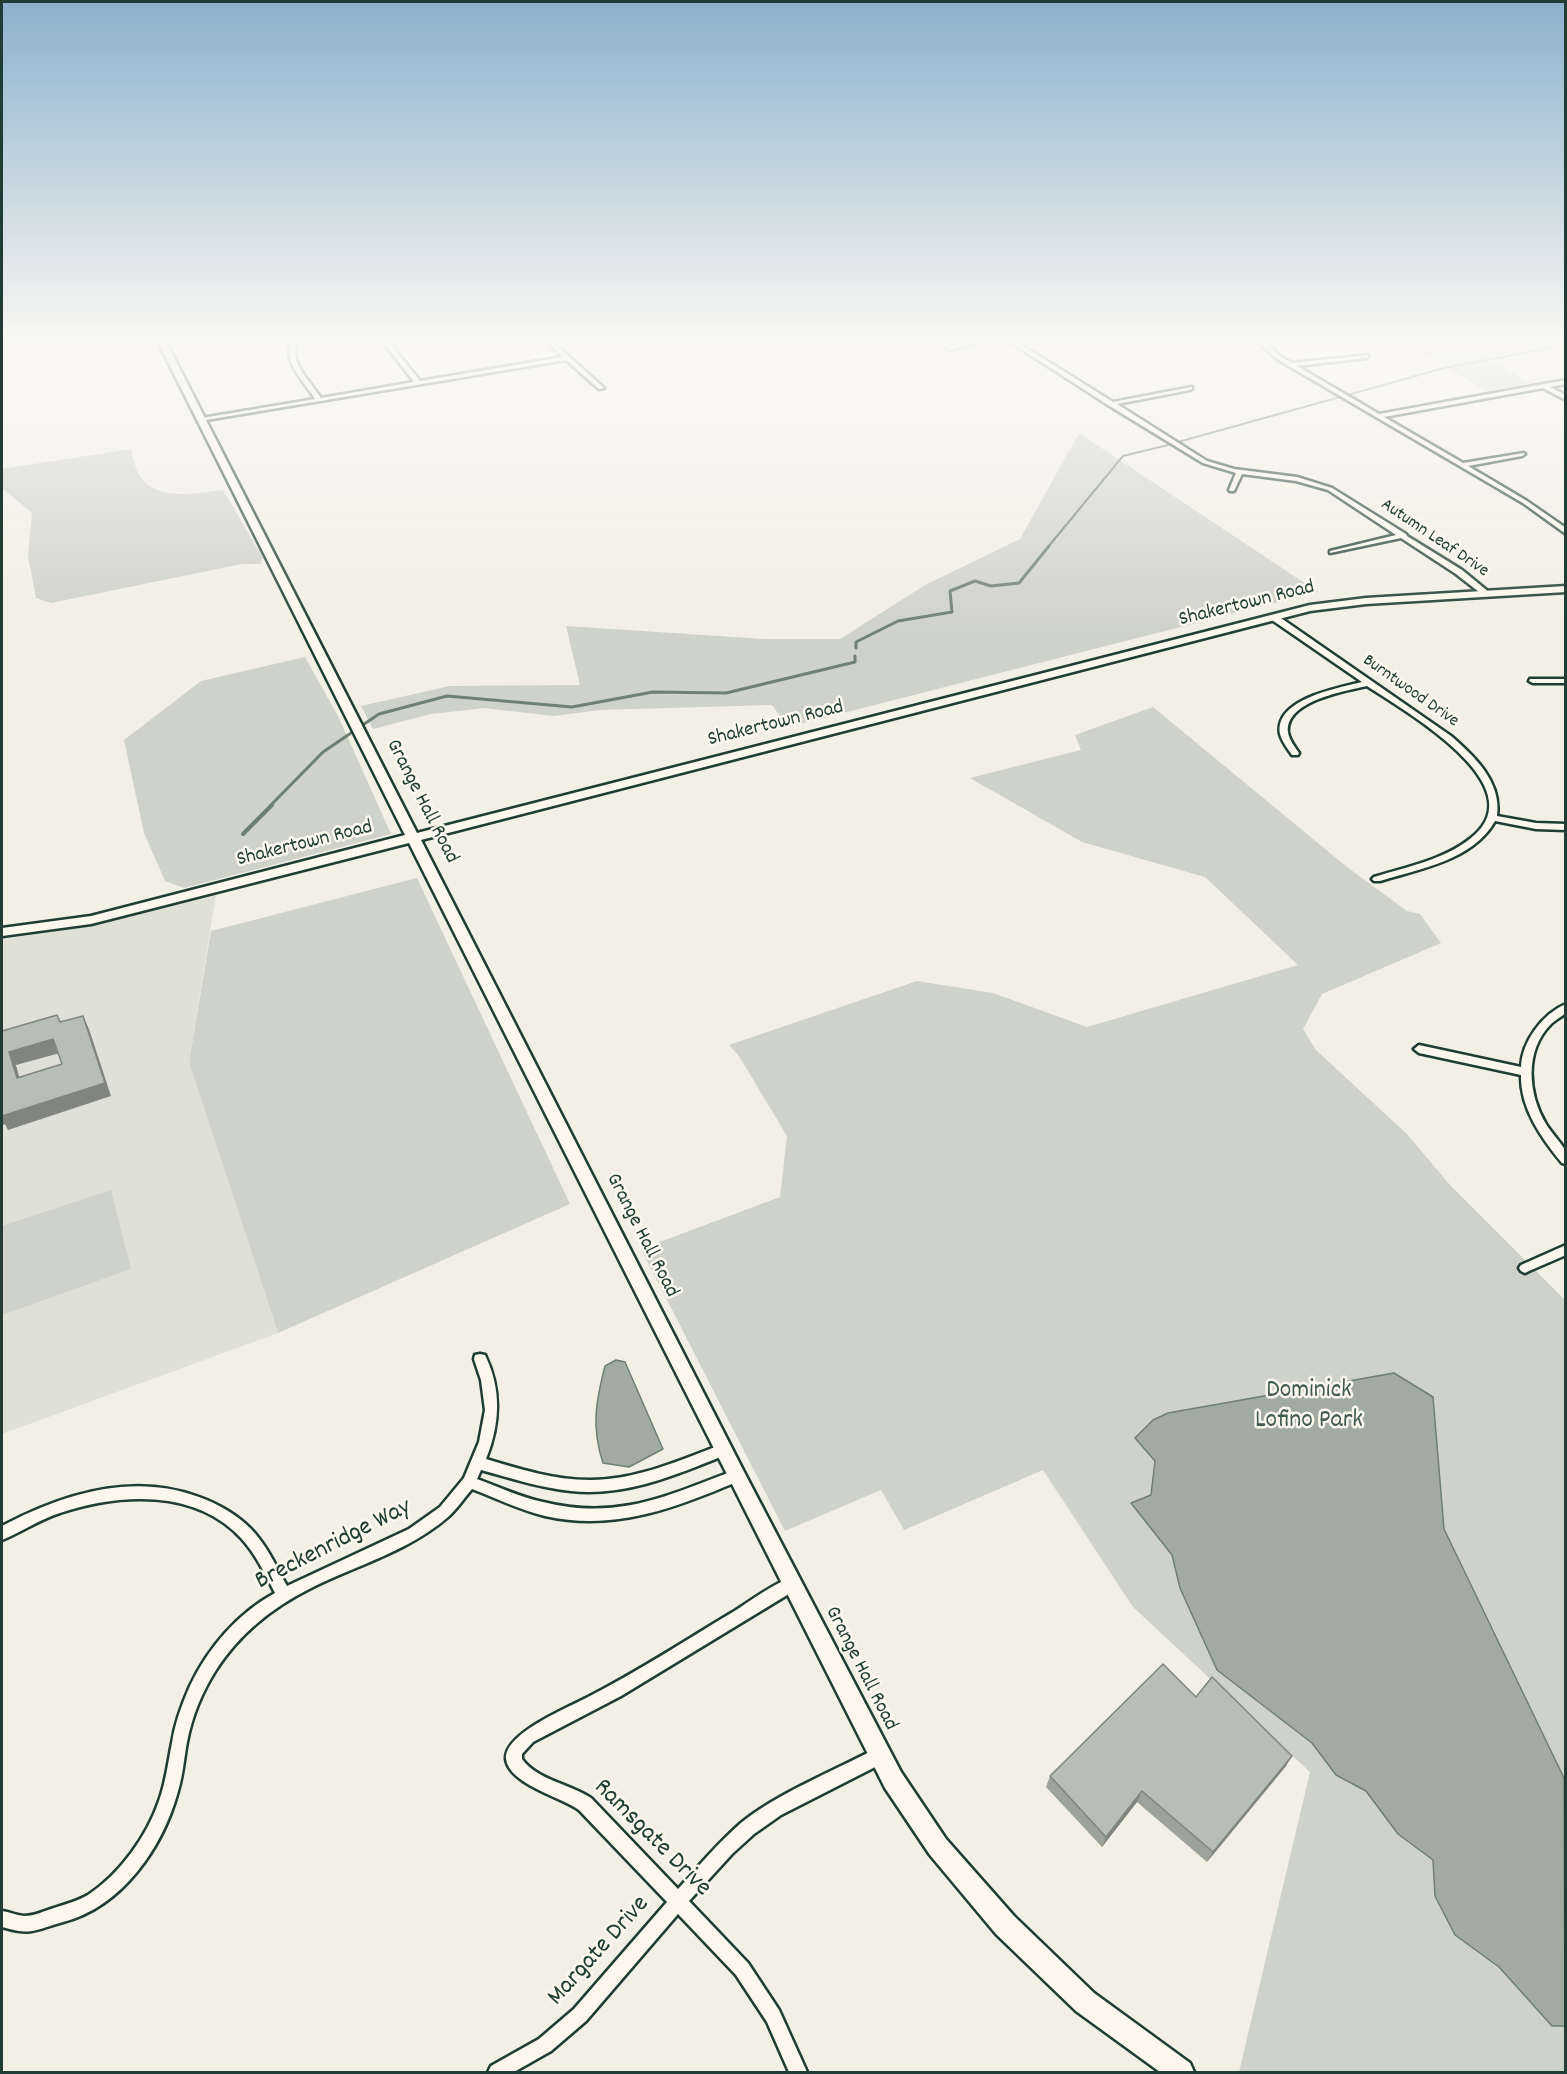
<!DOCTYPE html>
<style>
body{margin:0}
#map{position:relative;width:1567px;height:2074px;overflow:hidden;background:#f2f0e5;font-family:Dekko,sans-serif}
canvas{display:block}
.frame{position:absolute;inset:0;border:3px solid #1f3d34;pointer-events:none}
</style>
<div id="map">
<canvas width="1567" height="2074"></canvas>
<div class="frame"></div>
</div>
<script>
const c = document.querySelector('canvas').getContext('2d');
c.lineJoin = 'round';
function fill(path, color) { c.fillStyle = color; c.fill(path, 'evenodd'); }
function strokePath(path, color, width, dash) { c.strokeStyle = color; c.lineWidth = width; c.lineCap = dash ? 'butt' : 'round'; c.setLineDash(dash || []); c.stroke(path); }
function write(font, color, halo, rows, align = 'center') {
  c.font = font + ' Dekko,sans-serif'; c.lineWidth = 5; c.setLineDash([]); c.textBaseline = 'middle'; c.strokeStyle = halo; c.fillStyle = color; for (const [text, x, y, turn = 0] of rows) {
    c.save(); c.translate(x, y); c.rotate((+turn || 0) * Math.PI / 180); c.textAlign = isNaN(turn) ? turn : align; if (halo) c.strokeText(text, 0, 0); c.fillText(text, 0, 0); c.restore();
  }
}
const built = new Path2D(`
 M217,888l-28,174 89,271 -276,101v-502l32,-3z`);
const green = new Path2D(`
 M1404,342h152l-71,16 46,25 -45,8z
 M1079,433l239,159 -530,135 -16,-22 -172,5 -46,6 -70,-8 -53,6 -58,15 -12,-23 89,-20 130,-1 -14,-59 198,13h76l85,-54 95,-46z
 M131,449c2,8 4,19 9,27 16,26 59,17 83,14l40,68 -3,6h-18l-191,39 -15,-5 -8,-42 4,-43 -30,-25v-19z
 M305,657l34,61 52,116 -207,54 -19,-7 -21,-48 -20,-93 77,-59z
 M1153,707l194,160 60,44 13,3 21,29 -119,51 -19,35 13,21 91,84 43,51 115,115v772h-326l71,-300 -177,-165 -90,-137 -139,60 -23,-40 -96,41 -144,-282 139,-52 7,-61 -48,-80 -10,-11 188,-64 76,12 94,34 211,-62 -93,-88 -123,-35 -112,-64 111,-28 -6,-15z
 M417,878l153,326 -292,129 -89,-271 22,-131z
 M111,1190l20,79 -129,46v-89z`);
const water = new Path2D(`
 M616,1360l9,2 38,87 -34,18 -26,-4c-12,-36 -7,-62 2,-97z
 M1394,1373l39,24 11,132 120,249 1,248h-13l-53,-59 -44,-32 -20,-39 -2,-36 -35,-26 -32,-43 -30,-16 -24,-32 -95,-73 -37,-82 -8,-33 -41,-52 20,-8 4,-34 -20,-23 18,-18 15,-7z`);
const streamFar2 = new Path2D(`
 M1348,395l96,-27 122,-23
 M1178,442l162,-45
 M1048,547l75,-91 45,-11`);
const streamFar1 = new Path2D(`
 M856,648v-6l42,-21 54,-9 -2,-21 25,-10 16,5 28,-3 30,-37
 M270,806l53,-54 56,-38 68,-18 125,11 81,-15 73,1 129,-31v-6`);
const stream = new Path2D(`
 M243,834l29,-29`);
const street = new Path2D(`
 M291,342h6c-8,21 13,39 24,56l93,-16 -31,-40h6l31,39 143,-24 -16,-15h6l51,46 -5,1 -33,-29 -366,61v-2l2,-1 113,-19c-10,-17 -32,-36 -24,-57z
 M970,342h13l-34,8 -3,-2z
 M1010,342h7l96,60 79,-15v2l-2,1 -73,14 90,57 27,8 63,8 35,11 74,46 1,2 55,34 28,23 -7,2 -27,-21 -55,-36 -71,15v-2l66,-16 -68,-45 -32,-9 -54,-7 -8,17h-4l-1,-1 7,-17 -33,-10 -95,-58z
 M1258,342h7l16,15 11,6 76,-8v2l-2,1 -69,8 82,48 187,-34v4l-16,3 16,8v5l-23,-12 -159,29 79,46 61,-10 1,1 -3,2 -54,10 59,35 39,27v6l-43,-31 -246,-144z
 M1272,616h6l173,120c23,20 51,46 46,80l39,7 30,1v6l-30,-1 -41,-8c-22,39 -75,48 -115,60h-6l-2,-2 2,-2c32,-10 70,-17 97,-39 67,-52 -68,-128 -104,-152 -22,5 -82,15 -79,46 1,8 7,15 11,21l-1,2h-6c-4,-6 -10,-13 -12,-21 -6,-35 58,-46 82,-52l-90,-62z
 M1530,679h36v4h-33l-4,-2z
 M1566,1004v9c-5,4 -11,7 -15,11 -27,27 -23,70 -5,100 5,8 15,19 19,26 1,4 1,10 1,14l-4,-1c-20,-24 -42,-55 -41,-88l-102,-22 -5,-4 5,-4 102,22c1,-25 21,-53 45,-63z
 M1566,1245v10l-37,16 -4,2 -4,-2 -2,-3 2,-3z
 M480,1354l5,1c17,35 15,69 1,104 33,10 68,21 104,21 47,0 90,-20 133,-36l5,2 2,4 -2,4c-50,20 -102,43 -157,37 -30,-3 -61,-13 -90,-21l-4,9c22,8 43,18 66,23 76,19 125,-7 193,-32l5,2 2,4 -2,4c-63,27 -126,52 -196,36 -25,-6 -49,-18 -73,-27 -8,9 -15,20 -24,28 -39,34 -91,48 -137,71 -38,19 -72,46 -95,82 -14,22 -24,46 -29,72 -3,16 -4,33 -9,49 -15,56 -56,116 -115,131 -29,8 -30,14 -61,5v-16c7,1 14,4 22,5 11,0 20,-5 30,-8 12,-4 24,-7 34,-13 32,-21 59,-59 71,-94 7,-19 9,-39 13,-58 3,-20 10,-39 18,-57 18,-38 48,-73 85,-93 -10,-19 -19,-39 -34,-55 -46,-49 -121,-45 -181,-25 -20,6 -38,19 -58,27v-14c60,-32 131,-54 197,-29 19,7 37,17 51,31 16,16 26,38 37,58l122,-57 31,-22 24,-29 15,-36 6,-32 -4,-30 -7,-21 1,-4z
 M792,1577l5,2 2,5 -2,5 -176,107 -88,46 -11,12v5c15,21 48,25 69,39l87,91c20,-22 40,-46 63,-66 35,-29 91,-51 132,-73l6,-2 6,2 2,6 -2,6 -104,53 -27,19 -22,20 -43,47 59,62 31,47 28,62h-18l-22,-50 -31,-47 -58,-61 -92,107 -35,30 -37,21h-26l3,-6 48,-27 35,-30 93,-107 -88,-92c-18,-13 -70,-26 -73,-51 -2,-26 64,-52 84,-63 49,-25 96,-56 143,-84 19,-12 38,-27 59,-35z`);
const secondary = new Path2D(`
 M158,342h8l251,491 893,-228 56,-7 200,-12v6l-200,12 -56,7 -889,229 322,630 158,302 45,67 68,77 80,77 96,70 4,9h-34l-84,-61 -80,-77 -66,-79 -45,-67 -476,-945 -318,81 -89,12v-8l89,-12 314,-81z`);
const wall = new Path2D(`
 M1196,1697l90,69 -79,96 -70,-60 -35,45 -56,-60 4,-11z`);
const shadedWall = new Path2D(`
 M83,1016l6,13 22,67 -103,34 -3,-6 -3,2v-11l103,-32z
 M53,1039l7,14 -44,12 7,26 -6,-13 -8,-26z
 M1292,1756l-6,10 -79,96 6,-10z
 M1142,1791l-5,11 -35,45 4,-10z`);
const building = new Path2D(`
 M57,1015l3,7 23,-6 22,67 -103,33v-85zM53,1039l9,25 -45,14 -8,-26z
 M1163,1664l33,33 16,-20 80,79 -79,96 -71,-61 -36,46 -56,-61z`);
const farStreetnames = [
 ["Autumn Leaf Drive",1434,539,34],
 ["Burntwood Drive",1410,692,35]
];
const streetNames = [
 ["Shakertown Road",1247,605,-14],
 ["Shakertown Road",776,725,-14],
 ["Grange Hall Road",421,802,63],
 ["Shakertown Road",305,845,-14],
 ["Grange Hall Road",641,1236,63],
 ["Grange Hall Road",860,1669,63]
];
const nearParknames = [
 ["Dominick",1309,1392],
 ["Lofino Park",1309,1422]
];
const nearStreetnames = [
 ["Breckenridge Way",334,1546,-27],
 ["Ramsgate Drive",651,1839,45],
 ["Margate Drive",600,1952,-48]
];
fill(built, '#e0e1d6');
fill(green, '#cfd2c8');
fill(water, '#a2aba1');
strokePath(water, '#6e7f75', 1.5);
strokePath(streamFar2, '#6e7f75', 2);
strokePath(streamFar1, '#6e7f75', 3);
strokePath(stream, '#6e7f75', 4);
strokePath(street, '#1f3d34', 5);
strokePath(secondary, '#1f3d34', 5);
fill(street, '#fbf7ec');
fill(secondary, '#fbf7ec');
fill(wall, '#9da39a');
fill(shadedWall, '#80857d');
fill(building, '#b7beb3');
strokePath(building, '#80857d', 1.5);
const sky = c.createLinearGradient(0, 0, 0, 633);
sky.addColorStop(0, '#8cb0cc');
sky.addColorStop(0.54, '#f9f8f3');
sky.addColorStop(1, '#f9f8f300');
c.fillStyle = sky;
c.fillRect(0, 0, 1567, 633);
write('18px', '#1f3d34', '#fbf7ec', farStreetnames);
write('21px', '#1f3d34', '#fbf7ec', streetNames);
write('26px', '#425b52', '#fbf7ec', nearParknames);
write('26px', '#1f3d34', '#fbf7ec', nearStreetnames);
</script>
